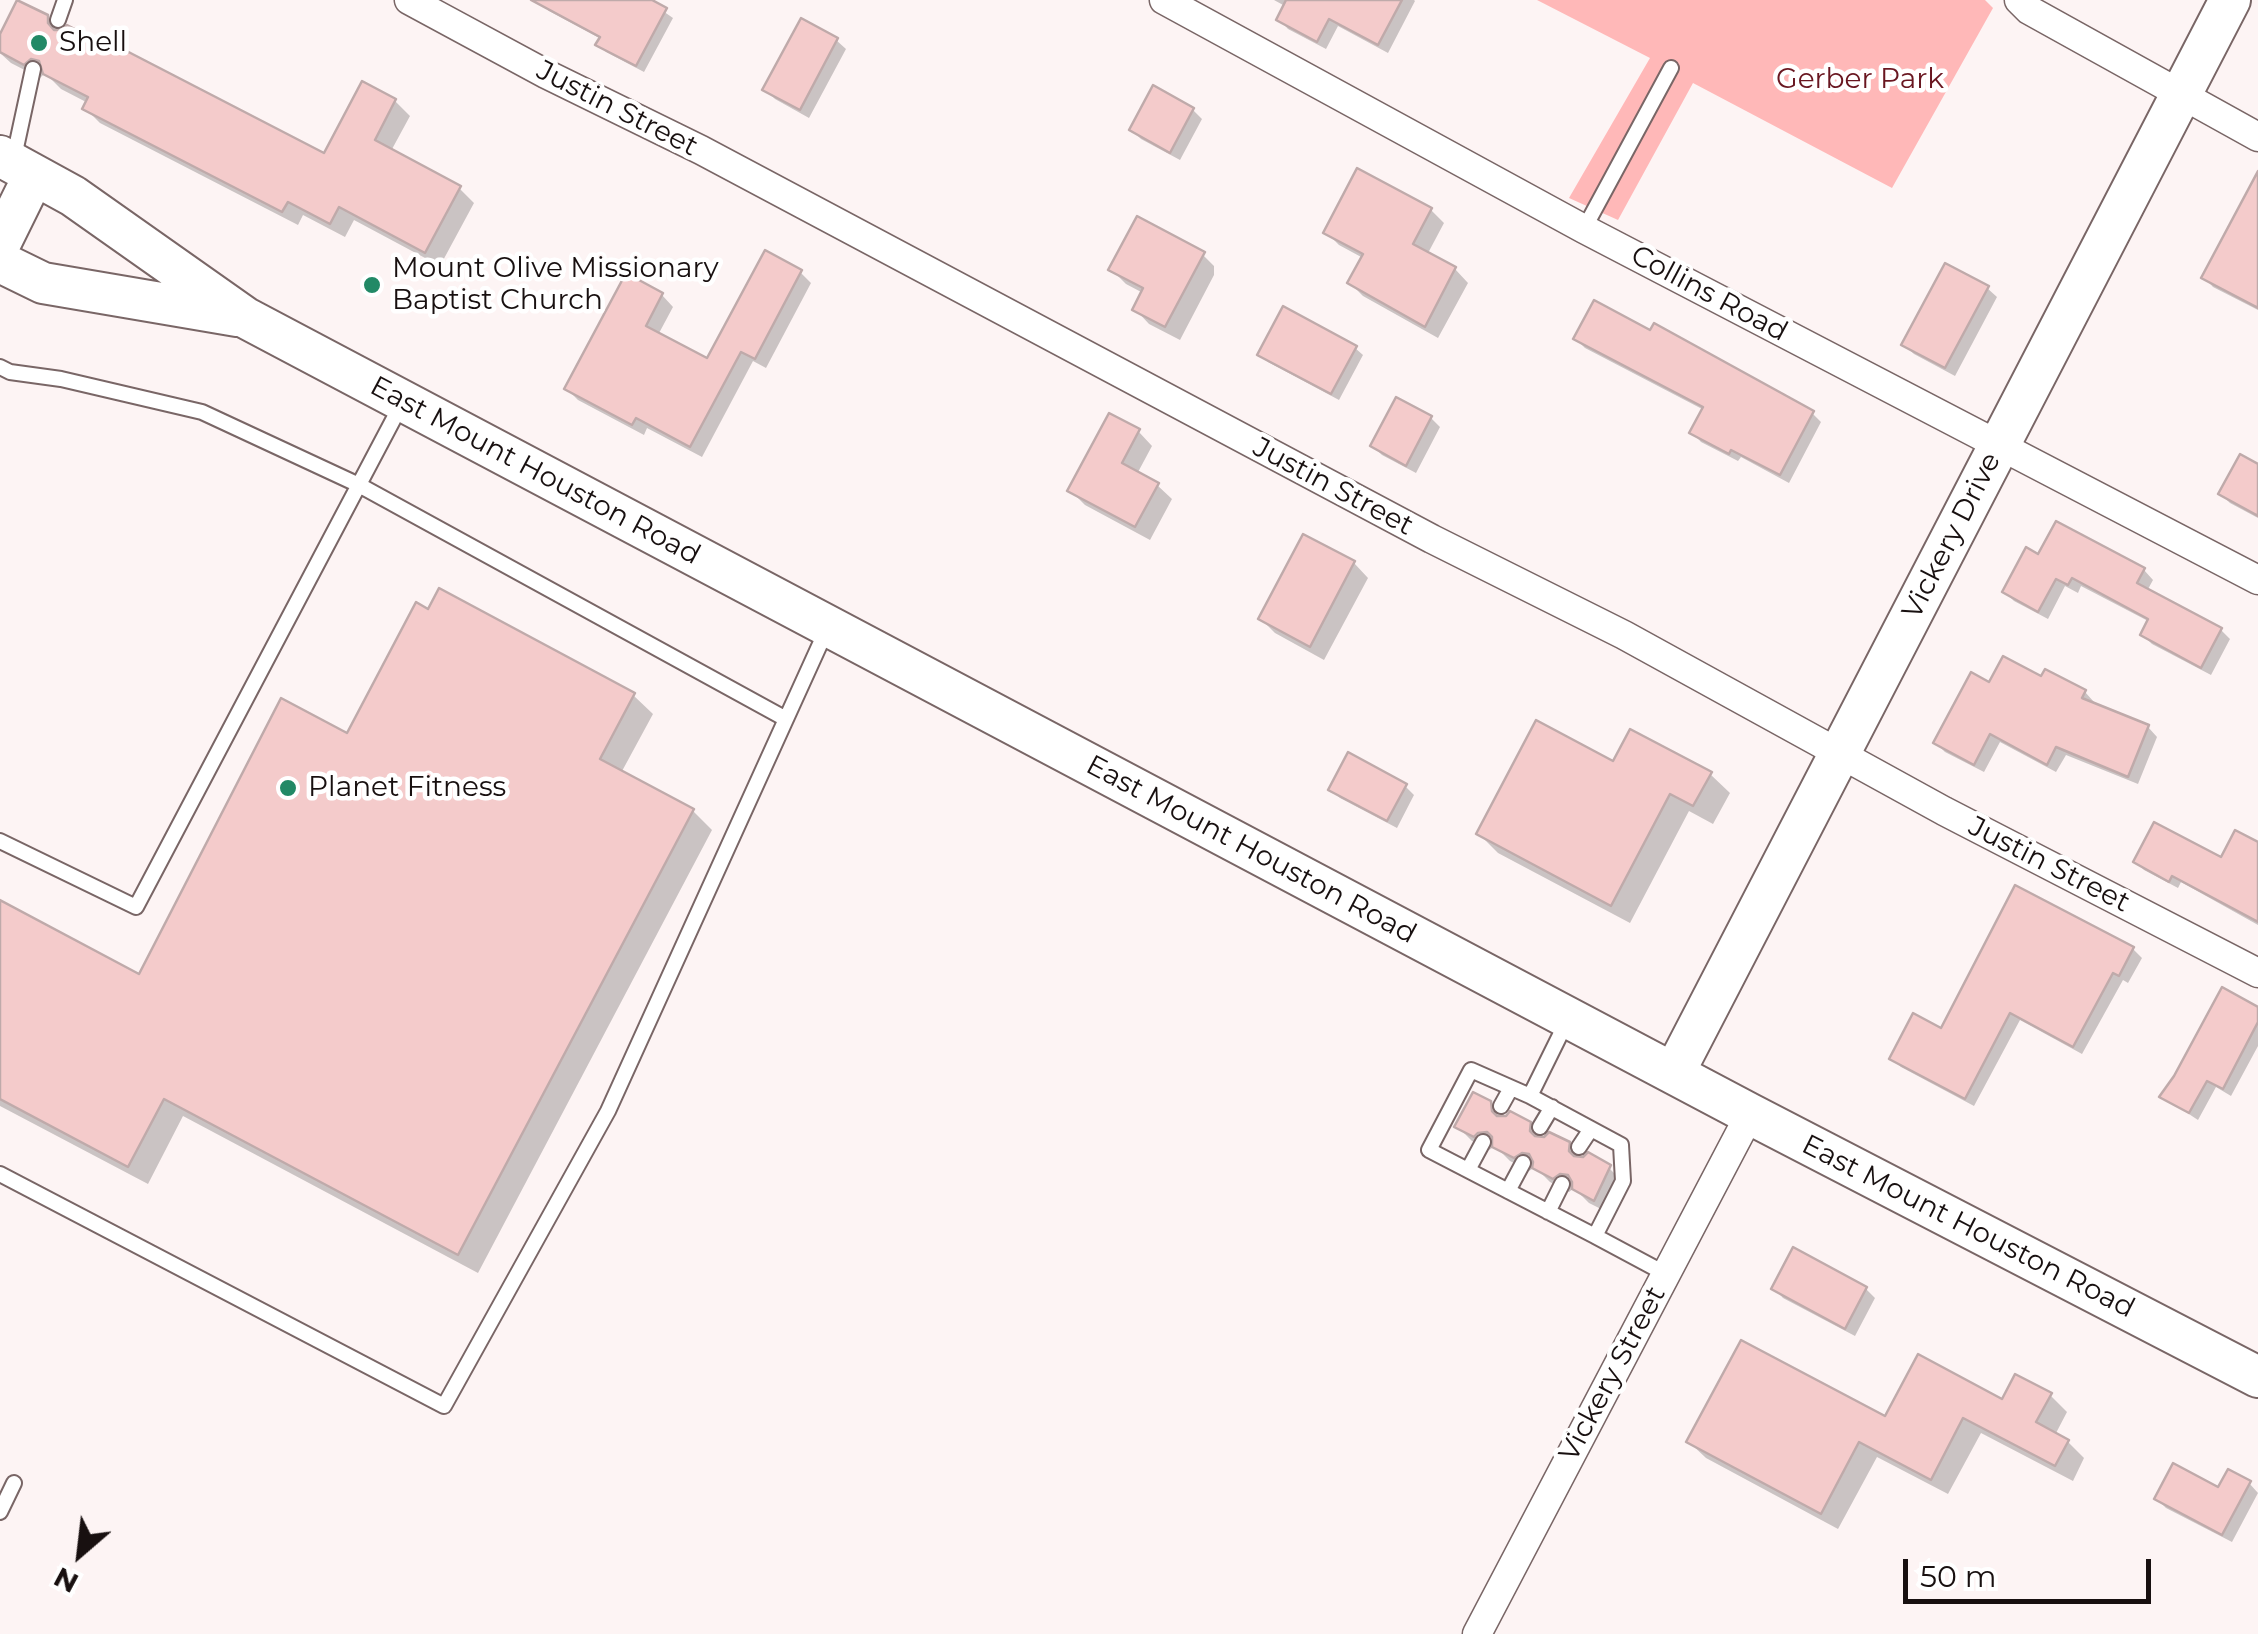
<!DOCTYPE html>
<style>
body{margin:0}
#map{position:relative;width:2258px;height:1634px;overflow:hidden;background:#fdf4f4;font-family:Montserrat,sans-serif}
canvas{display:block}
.north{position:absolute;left:30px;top:1504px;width:100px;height:100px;-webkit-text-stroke:8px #fff;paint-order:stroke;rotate:208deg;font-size:28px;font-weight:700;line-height:40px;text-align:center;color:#181010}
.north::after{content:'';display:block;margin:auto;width:35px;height:45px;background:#181010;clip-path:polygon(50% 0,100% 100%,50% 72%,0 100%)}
.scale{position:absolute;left:1903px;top:1559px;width:248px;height:45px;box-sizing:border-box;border:5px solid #181010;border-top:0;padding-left:12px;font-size:30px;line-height:35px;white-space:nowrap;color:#181010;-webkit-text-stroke:8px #fff;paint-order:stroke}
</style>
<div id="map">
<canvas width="2258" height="1634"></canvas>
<div class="north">N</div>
<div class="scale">50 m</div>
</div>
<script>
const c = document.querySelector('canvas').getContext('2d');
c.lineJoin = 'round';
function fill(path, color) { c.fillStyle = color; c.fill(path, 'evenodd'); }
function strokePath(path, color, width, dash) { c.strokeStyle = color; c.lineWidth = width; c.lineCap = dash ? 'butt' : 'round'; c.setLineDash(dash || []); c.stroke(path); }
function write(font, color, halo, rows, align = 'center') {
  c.font = font + ' Montserrat,sans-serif'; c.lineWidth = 9; c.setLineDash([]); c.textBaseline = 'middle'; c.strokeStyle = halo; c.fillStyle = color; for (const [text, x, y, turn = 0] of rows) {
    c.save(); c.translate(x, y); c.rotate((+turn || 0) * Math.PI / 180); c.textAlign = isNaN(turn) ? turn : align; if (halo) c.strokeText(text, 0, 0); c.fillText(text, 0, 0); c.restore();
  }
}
const green = new Path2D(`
 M1537,0h448l8,8 -101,180 -199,-105 -75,137 -49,-22 81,-140z`);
const shadow = new Path2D(`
 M543,0h104l26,18 -29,54 -38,-20 -8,-8 3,-5 -52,-28 -8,-7z
 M1274,0h140l1,1 -27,52 -50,-27 -12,23 -38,-20 -9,-10 15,-8z
 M47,17l15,15 263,124 38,-71 32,16 15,15 -19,35 68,37 15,15 -34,63 -86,-46 -9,17 -42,-22 -5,10 -198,-102 -15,-15 3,-5 -27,-14 -16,-16 -5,5 -29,-15 -11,-10v-13z
 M836,40l10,9 -37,69 -34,-19 -9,-9z
 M1193,110l9,9 -22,41 -39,-21 -9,-9z
 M2258,209v101l-45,-23 -9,-10z
 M1431,210l13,13 -17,32 28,14 13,14 -30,55 -75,-42 -13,-13 13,-25 -24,-13 -13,-13z
 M1199,251l15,15v9l-34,65 -31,-16 -14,-15 8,-16 -17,-9 -15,-15z
 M800,272l11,11 -45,85 -13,-7 -51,96 -55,-29 -3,7 -66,-35 -11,-11 95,-94 11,12 -15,28 50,27z
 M1987,288l10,9 -42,79 -41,-22 -10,-9z
 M1576,339l236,74 9,9 -32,61 -48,-26 -3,4 -37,-19 -9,-10 12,-22 -119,-62z
 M1355,348l8,7 -24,45 -71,-38 -8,-8z
 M1431,418l9,9 -24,46 -34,-18 -9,-9z
 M1138,431l14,15 -15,28 20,11 15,14 -22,41 -65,-35 -15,-15z
 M2258,466v52l-28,-15 -9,-9z
 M2039,557l105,13 9,10 -6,11 74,39 9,9 -19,36 -59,-31 -9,-9 7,-13 -69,-36 -3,7 -13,-7 -17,33 -34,-18 -9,-9z
 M1354,563l14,15 -44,82 -49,-27 -14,-14z
 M2042,680l43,12 9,10 -2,3 56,22 9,10 -19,47 -72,-29 -10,17 -56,-30 -16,30 -39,-20 -9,-9z
 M633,695l20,19 -32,59 72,38 19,19 -234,443 -295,-157 -35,68 -148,-78v-203l140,74 208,-241z
 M1614,764l96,10 20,19 -17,31 -24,-13 -59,112 -132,-70 -19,-19z
 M1405,786l9,9 -17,33 -57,-30 -9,-9z
 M2258,845v80l-77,-43 -3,6 -34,-18 -8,-8 86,-1z
 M2133,949l9,9 -14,25 -5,-3 -41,74 -62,-34 -46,86 -73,-39 -9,-9 50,-27z
 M2258,1009v37l-27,50 -15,-9 -18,33 -35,-23z
 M1490,1103l15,15 24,6 16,16 23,5 15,15 5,-5 22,14 14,14 -15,30 -20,-10 -15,-15 -5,4 -19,-10 -15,-15 -6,4 -19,-10 -15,-15 -6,4 -17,-9 -15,-15z
 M1774,1288l92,1 9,9 -20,38 -72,-38z
 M2050,1395l17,17 -12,23 13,7 16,16 -11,23 -92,-48 -33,61 -71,-37 -39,72 -132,-71 -17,-16 197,-23z
 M2249,1483l9,10 -26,49 -66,-34 -9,-9z`);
const building = new Path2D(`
 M17,0l31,15v8l6,7h7l6,-5 46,24 2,-4 209,108 38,-72 34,18 -21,41 86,46 -36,67 -86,-46 -9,17 -42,-22 -6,10 -200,-103 6,-12 -45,-23 -4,-13 -8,-2 -7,6 -24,-13v-18z
 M531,0h121l15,8 -31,58 -41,-21 5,-8z
 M1286,0h116l-24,45 -49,-26 -12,23 -41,-22z
 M801,18l37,20 -38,72 -38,-20z
 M1153,85l41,23 -24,45 -41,-23z
 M1357,168l75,40 -19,36 43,23 -31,60 -78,-44 16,-29 -40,-21z
 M2258,171v137l-57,-30z
 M1137,216l68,36 -40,75 -33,-17 11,-22 -35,-18z
 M765,250l37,20 -47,89 -14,-7 -51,95 -54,-29 -4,7 -68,-36 62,-116 37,20 -17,33 61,32z
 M1945,263l44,23 -44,82 -44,-23z
 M1594,300l56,30 4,-7 160,88 -34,64 -49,-25 -2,4 -40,-21 14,-26 -130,-68z
 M1283,306l74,40 -26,48 -74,-39z
 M1396,397l36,19 -26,50 -36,-20z
 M1109,413l31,16 -18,34 37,20 -24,44 -68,-36z
 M2240,454l18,10v52l-40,-22z
 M2056,521l89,47 -8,15 85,45 -21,40 -61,-33 8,-16 -76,-41 -4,7 -12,-6 -18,33 -36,-20 24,-45 12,7z
 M1303,534l52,27 -45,86 -52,-28z
 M439,588l196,105 -35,66 94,50 -236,446 -294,-156 -36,68 -128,-68v-199l139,74 142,-276 66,35 69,-131 12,7z
 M2003,656l38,20 4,-7 41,21 -4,8 67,27 -21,52 -72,-30 -9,18 -57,-31 -16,31 -41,-22 38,-71 18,10z
 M1536,720l77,41 17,-32 82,43 -19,34 -23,-12 -59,112 -135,-72z
 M1348,752l59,32 -20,37 -59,-31z
 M2154,822l67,35 14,-27 23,12v80l-86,-46 -3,6 -36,-20z
 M2015,885l119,62 -15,29 -6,-3 -40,74 -63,-34 -45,86 -76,-40 24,-46 28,15z
 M2222,987l36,20v15l-35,67 -16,-8 -18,32 -30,-16 15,-21z
 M1473,1092l18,9 1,10 5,5h9l4,-5 21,11 -1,9 5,5 9,1 5,-5 21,10 -1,9 5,5 9,1 5,-5 23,13 -17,36 -22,-12v-7l-4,-7 -8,-1 -7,5 -21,-11 1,-6 -4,-8 -7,-1 -8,5 -22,-11v-10l-5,-5 -9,1 -4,4 -20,-10z
 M1793,1247l74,40 -22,42 -74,-40z
 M1741,1340l144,76 33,-62 84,45 13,-25 37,19 -16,29 33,18 -14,26 -92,-48 -32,62 -72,-38 -38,72 -135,-72z
 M2173,1463l45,24 10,-18 23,12 -29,54 -68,-36z`);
const lane = new Path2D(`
 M58,20l7,-20
 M14,157l19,-88
 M1584,229l87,-161
 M0,367l10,5 51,7 141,33 157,73 427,234
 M0,841l136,66 265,-502
 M1530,1096l-59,-26 -42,80 166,86 28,-55 -2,-36 -91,-49 36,-73
 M1501,1106l10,-18
 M1540,1127l12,-20
 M1579,1147l12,-18
 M1468,1170l15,-28
 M0,1174l444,232 164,-295 218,-480
 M1508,1191l15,-28
 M1548,1212l14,-28
 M1595,1236l71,38
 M0,1512l14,-29`);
const street = new Path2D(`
 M409,0l137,74 155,76 731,389 192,96 320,176 314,162
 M1164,0l420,229 674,351
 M2019,0l10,10 229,127
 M1477,1634l273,-520`);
const secondary = new Path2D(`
 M0,156l73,40 173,122 1504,796 508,263
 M0,244l34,-69
 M0,262l43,21 194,33
 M1674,1073l556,-1073`);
const markers = [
 [39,43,10,"#228966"],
 [372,285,10,"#228966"],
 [288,788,10,"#228966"]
];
const poiNames = [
 ["Shell",59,43],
 ["Mount Olive Missionary",392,269],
 ["Baptist Church",392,301],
 ["Planet Fitness",308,788]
];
const parkNames = [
 ["Gerber Park",1860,80]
];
const streetNames = [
 ["Justin Street",617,109,27],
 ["Collins Road",1709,294,28],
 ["East Mount Houston Road",535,471,28],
 ["Justin Street",1333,487,28],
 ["Vickery Drive",1952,536,-63],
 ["East Mount Houston Road",1251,850,28],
 ["Justin Street",2049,865,27],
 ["East Mount Houston Road",1968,1227,27],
 ["Vickery Street",1613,1374,-62]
];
fill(green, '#ffb8b8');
fill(shadow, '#0003');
fill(building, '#f4cbcb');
strokePath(building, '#bfaaaa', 2.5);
strokePath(lane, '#796666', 18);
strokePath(street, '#796666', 31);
strokePath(secondary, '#796666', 44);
strokePath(lane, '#fff', 14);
strokePath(street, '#fff', 28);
strokePath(secondary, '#fff', 40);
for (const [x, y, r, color] of markers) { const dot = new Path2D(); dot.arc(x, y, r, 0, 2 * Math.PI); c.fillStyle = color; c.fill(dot); strokePath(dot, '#fff', 4); }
write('28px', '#181010', '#fff', poiNames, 'left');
write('28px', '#691620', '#fff', parkNames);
write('28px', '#181010', '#fff', streetNames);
</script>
